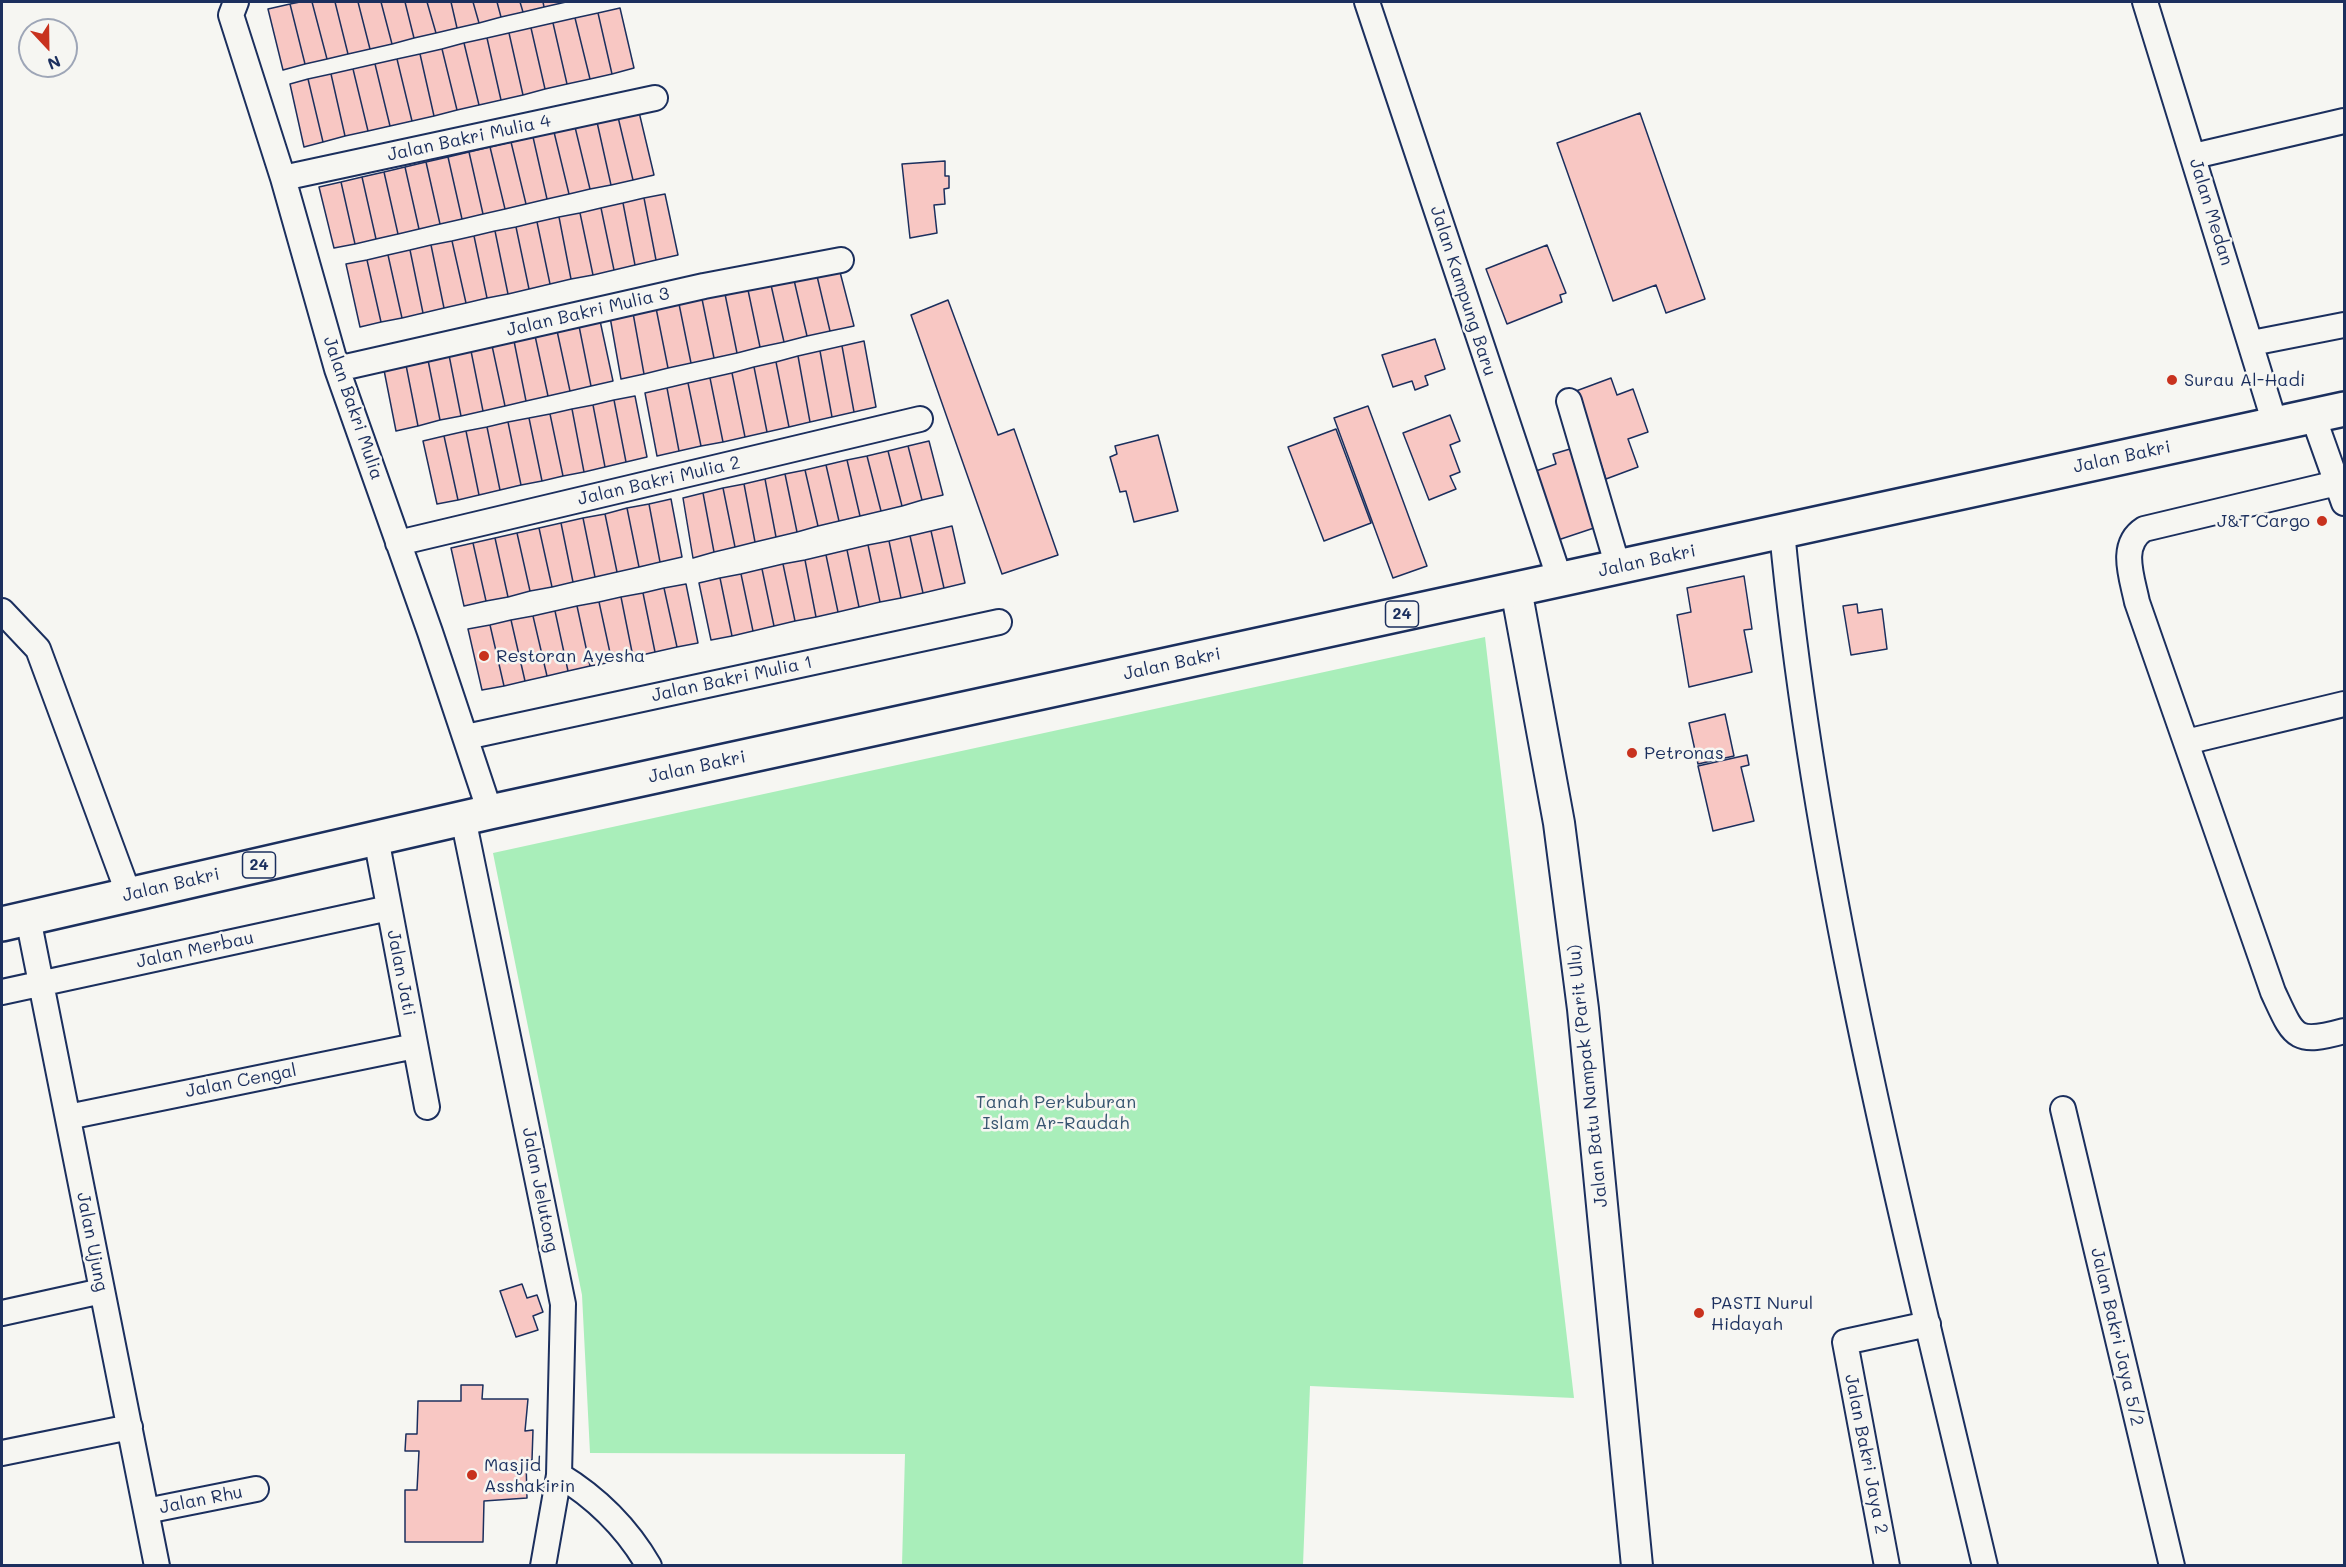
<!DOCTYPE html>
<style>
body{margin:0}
#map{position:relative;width:2346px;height:1567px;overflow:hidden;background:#f6f6f2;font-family:Mali,sans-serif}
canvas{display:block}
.frame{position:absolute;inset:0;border:3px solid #1b2f5e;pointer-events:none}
.north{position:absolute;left:18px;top:18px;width:60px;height:60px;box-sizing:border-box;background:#f6f6f2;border:2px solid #9ea6b7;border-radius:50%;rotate:158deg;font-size:16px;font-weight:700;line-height:24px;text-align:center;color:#1b2f5e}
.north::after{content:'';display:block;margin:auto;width:21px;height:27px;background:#c8321e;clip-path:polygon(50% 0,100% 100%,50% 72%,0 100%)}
</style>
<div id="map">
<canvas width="2346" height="1567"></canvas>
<div class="frame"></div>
<div class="north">N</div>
</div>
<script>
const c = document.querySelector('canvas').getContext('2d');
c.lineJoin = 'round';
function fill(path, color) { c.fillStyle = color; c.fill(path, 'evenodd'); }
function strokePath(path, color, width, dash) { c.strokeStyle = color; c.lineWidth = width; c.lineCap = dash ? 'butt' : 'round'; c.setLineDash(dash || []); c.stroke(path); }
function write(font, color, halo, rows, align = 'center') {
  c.font = font + ' Mali,sans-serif'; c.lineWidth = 5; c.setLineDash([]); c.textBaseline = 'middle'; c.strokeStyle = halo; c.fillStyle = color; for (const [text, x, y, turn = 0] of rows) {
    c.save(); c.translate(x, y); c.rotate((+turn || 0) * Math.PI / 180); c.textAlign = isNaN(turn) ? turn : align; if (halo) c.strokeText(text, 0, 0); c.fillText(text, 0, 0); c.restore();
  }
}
const green = new Path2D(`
 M1485,637l89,761 -264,-12 -7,179h-401l3,-111 -315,-1 -8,-158 -89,-442z`);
const building = new Path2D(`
 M300,2h12l15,57 -22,5 -15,-60z
 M312,2h23l13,52 -21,5z
 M335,2h23l12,47 -22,5z
 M358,2h23l11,42 -22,5z
 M381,2h24l9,36 -22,6z
 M405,2h22l9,31 -22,5z
 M427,2h24l6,26 -21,5z
 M451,2h22l6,21 -22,5z
 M473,2h24l4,15 -22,6z
 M497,2h23l3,10 -22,5z
 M520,2h23l1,5 -21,5z
 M543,2h23l-22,5z
 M290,4l15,60 -22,6 -15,-61z
 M620,8l14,60 -22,6 -14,-61z
 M598,13l14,61 -22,5 -15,-61z
 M575,18l15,61 -23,5 -14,-61z
 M553,23l14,61 -22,5 -14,-61z
 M531,28l14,61 -22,6 -14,-62z
 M509,33l14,62 -22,5 -14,-62z
 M487,38l14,62 -22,5 -15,-62z
 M464,43l15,62 -22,5 -15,-61z
 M442,49l15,61 -23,6 -14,-62z
 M420,54l14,62 -22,5 -15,-62z
 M397,59l15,62 -22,5 -15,-62z
 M375,64l15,62 -22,5 -15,-62z
 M353,69l15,62 -23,5 -14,-62z
 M331,74l14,62 -22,6 -15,-63z
 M308,79l15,63 -19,5 -14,-63z
 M639,112l15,63 -21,5 -15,-63z
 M1640,113l65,186 -39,14 -10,-28 -43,16 -56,-158z
 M618,117l15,63 -22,5 -14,-63z
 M597,122l14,63 -21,4 -15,-62z
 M575,127l15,62 -21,5 -15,-62z
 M554,132l15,62 -22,5 -14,-62z
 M533,137l14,62 -21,5 -15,-62z
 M511,142l15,62 -21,5 -15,-62z
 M490,147l15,62 -22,5 -14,-62z
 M469,152l14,62 -21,5 -14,-62z
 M448,157l14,62 -22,5 -14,-62z
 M945,161v15h4v12l-5,1 1,15 -11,1 3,28 -27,5 -8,-74z
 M426,162l14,62 -21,5 -14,-62z
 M405,167l14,62 -21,5 -14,-62z
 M384,172l14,62 -22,5 -14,-62z
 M362,177l14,62 -21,5 -14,-62z
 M341,182l14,62 -21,4 -15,-61z
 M665,194l13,61 -22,5 -12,-62z
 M644,198l12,62 -21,5 -12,-62z
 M623,203l12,62 -21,5 -13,-62z
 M601,208l13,62 -21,5 -13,-62z
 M580,213l13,62 -22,4 -12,-62z
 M559,217l12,62 -21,5 -13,-62z
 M537,222l13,62 -21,5 -13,-62z
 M516,227l13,62 -21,5 -13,-63z
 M495,231l13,63 -21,4 -13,-62z
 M474,236l13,62 -21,5 -14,-62z
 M452,241l14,62 -22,5 -13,-63z
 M431,245l13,63 -21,5 -13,-63z
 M1547,245l19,48 -6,2 2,7 -55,22 -21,-55z
 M410,250l13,63 -21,5 -14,-63z
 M388,255l14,63 -21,4 -14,-62z
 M367,260l14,62 -21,5 -14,-63z
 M840,272l14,54 -24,5 -13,-55z
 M817,276l13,55 -23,5 -13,-56z
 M794,280l13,56 -23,6 -13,-57z
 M771,285l13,57 -24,5 -12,-57z
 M748,290l12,57 -23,6 -12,-59z
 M725,294l12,59 -23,5 -12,-59z
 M702,299l12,59 -23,5 -12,-59z
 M948,300l50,135 16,-6 44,126 -56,19 -91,-259z
 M679,304l12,59 -23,5 -12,-60z
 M656,308l12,60 -24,6 -11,-61z
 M633,313l11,61 -23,5 -11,-62z
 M599,316l14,65 -22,5 -13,-65z
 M578,321l13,65 -21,5 -14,-65z
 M556,326l14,65 -22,5 -14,-65z
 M534,331l14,65 -22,5 -13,-65z
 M513,336l13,65 -21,5 -14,-65z
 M1435,339l10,30 -20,7 3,9 -13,5 -3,-9 -19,6 -11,-32z
 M491,341l14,65 -22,5 -13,-65z
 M864,341l12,66 -22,5 -12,-66z
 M470,346l13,65 -22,5 -13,-66z
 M842,346l12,66 -22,5 -12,-66z
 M448,350l13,66 -21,4 -13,-65z
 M820,351l12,66 -22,5 -12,-66z
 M427,355l13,65 -22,6 -13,-66z
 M798,356l12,66 -21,5 -13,-65z
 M405,360l13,66 -22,5 -13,-66z
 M776,362l13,65 -22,5 -13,-65z
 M754,367l13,65 -22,5 -13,-64z
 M732,373l13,64 -22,5 -13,-64z
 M710,378l13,64 -22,4 -13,-63z
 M1611,378l6,17 16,-6 15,43 -20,7 10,28 -32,12 -30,-88z
 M688,383l13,63 -22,5 -12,-63z
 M667,388l12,63 -22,5 -12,-63z
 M635,396l12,61 -21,5 -12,-62z
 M614,400l12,62 -21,5 -12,-62z
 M593,405l12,62 -21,5 -12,-63z
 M1368,406l59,160 -34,12 -59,-160z
 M572,409l12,63 -21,4 -13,-62z
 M550,414l13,62 -21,5 -13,-63z
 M1450,415l10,26 -10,4 10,27 -10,4 6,13 -27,11 -26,-67z
 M529,418l13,63 -21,4 -13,-63z
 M508,422l13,63 -21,5 -13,-63z
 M487,427l13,63 -21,5 -13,-64z
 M1336,429l35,94 -47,18 -36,-94z
 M466,431l13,64 -21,5 -14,-64z
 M1158,435l20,76 -44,11 -8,-31 -6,1 -10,-35 7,-3 -2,-8z
 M444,436l14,64 -21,4 -14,-63z
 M929,441l14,54 -21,5 -14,-54z
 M908,446l14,54 -20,6 -14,-55z
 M1570,449l4,14 6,-2 17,66 -42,14 -22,-69 23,-8 -3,-10z
 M888,451l14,55 -21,5 -14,-55z
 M867,456l14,55 -21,5 -13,-56z
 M847,460l13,56 -21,5 -13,-56z
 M826,465l13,56 -21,5 -13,-56z
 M805,470l13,56 -21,6 -12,-58z
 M785,474l12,58 -21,5 -11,-58z
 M765,479l11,58 -21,5 -11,-58z
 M744,484l11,58 -20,5 -12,-59z
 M723,488l12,59 -21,5 -11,-59z
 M703,493l11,59 -21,6 -10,-60z
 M671,499l11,58 -22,5 -11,-58z
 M649,504l11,58 -21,5 -12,-59z
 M627,508l12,59 -22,5 -12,-58z
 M605,514l12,58 -22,5 -12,-59z
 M583,518l12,59 -22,5 -12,-59z
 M561,523l12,59 -21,5 -13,-59z
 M952,526l13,57 -21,5 -13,-57z
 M539,528l13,59 -22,4 -13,-58z
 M931,531l13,57 -21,5 -13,-57z
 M517,533l13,58 -22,6 -13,-59z
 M910,536l13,57 -22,5 -12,-57z
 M495,538l13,59 -22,4 -13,-58z
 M889,541l12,57 -21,4 -12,-57z
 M473,543l13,58 -22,5 -13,-58z
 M868,545l12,57 -21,5 -12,-57z
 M847,550l12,57 -21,5 -12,-57z
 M826,555l12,57 -22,5 -11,-57z
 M805,560l11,57 -21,4 -12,-57z
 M783,564l12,57 -21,5 -12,-57z
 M762,569l12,57 -21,5 -12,-57z
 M741,574l12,57 -21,5 -12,-58z
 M1744,576l8,53 -8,1 8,42 -63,15 -12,-72 14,-3 -4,-24z
 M720,578l12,58 -21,4 -12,-57z
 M686,584l12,59 -21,4 -13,-59z
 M664,588l13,59 -22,5 -12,-59z
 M643,593l12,59 -22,5 -12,-60z
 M621,597l12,60 -21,5 -13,-60z
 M599,602l13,60 -22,4 -13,-60z
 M1857,604l1,9 24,-4 5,40 -36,6 -8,-49z
 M577,606l13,60 -22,5 -13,-60z
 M555,611l13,60 -21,5 -14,-60z
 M533,616l14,60 -22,5 -14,-61z
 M511,620l14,61 -21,5 -14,-61z
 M490,625l14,61 -22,4 -14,-61z
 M1725,714l9,42 -36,8 -9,-41z
 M1747,755l2,10 -8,2 13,54 -41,10 -15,-65z
 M522,1284l5,14 10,-3 6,17 -10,4 5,14 -22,7 -16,-46z
 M461,1385h22l-1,14h46l-3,32 8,-1 -1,30h-6l1,38 -43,3 -1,41h-78v-52h12l2,-39h-14l1,-17h11l1,-33h43z`);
const minor = new Path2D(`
 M236,2l-5,13 52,163 54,191 93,263 60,180
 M1367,2l193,578
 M2145,2l130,422
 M2194,156l150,-35
 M283,178l372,-80
 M2252,343l92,-18
 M337,369l367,-83 137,-26
 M1569,401l49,166
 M2313,416l31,87
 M2337,483l-193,46c-25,16 -12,48 -7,73l136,390c21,45 21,53 71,39
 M1782,531c33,350 122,693 203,1035
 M398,543l522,-124
 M2,611l36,38 91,246
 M466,737l533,-115
 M2186,742l158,-38
 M463,818l100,486 -4,171 -16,91
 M376,838l51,269
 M28,918l129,648
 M2,992l387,-84
 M2063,1109l109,457
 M68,1117l347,-71
 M2,1313l100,-22
 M2,1453l128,-26
 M559,1475c38,23 68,53 90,91
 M146,1511l110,-22
 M1887,1566l-42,-224 83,-18`);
const tertiary = new Path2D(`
 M1516,589l43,234 24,186 54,557`);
const primary = new Path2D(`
 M2,924l488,-112 1854,-403`);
const markers = [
 [2172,380,6,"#c8321e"],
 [2322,521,6,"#c8321e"],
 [484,656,6,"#c8321e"],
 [1632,753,6,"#c8321e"],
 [1699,1313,6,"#c8321e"],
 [472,1475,6,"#c8321e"]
];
const shields = [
 [1402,614,33],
 [259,865,33]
];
const shieldNames = [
 ["24",1402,614],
 ["24",259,865]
];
const streetNames = [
 ["Jalan Bakri Mulia 4",469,138,-12],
 ["Jalan Medan",2211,212,73],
 ["Jalan Kampung Baru",1463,291,72],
 ["Jalan Bakri Mulia 3",588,312,-13],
 ["Jalan Bakri Mulia",353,408,71],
 ["Jalan Bakri",2122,457,-12],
 ["Jalan Bakri Mulia 2",659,481,-13],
 ["Jalan Bakri",1647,561,-12],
 ["Jalan Bakri",1172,664,-12],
 ["Jalan Bakri Mulia 1",732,679,-12],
 ["Jalan Bakri",697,767,-12],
 ["Jalan Bakri",171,885,-13],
 ["Jalan Merbau",195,950,-12],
 ["Jalan Jati",401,973,79],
 ["Jalan Batu Nampak (Parit Ulu)",1588,1076,-96],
 ["Jalan Cengal",241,1081,-11],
 ["Jalan Jelutong",540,1190,79],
 ["Jalan Ujung",92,1242,79],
 ["Jalan Bakri Jaya 5/2",2117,1337,77],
 ["Jalan Bakri Jaya 2",1866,1454,79],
 ["Jalan Rhu",201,1500,-11]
];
const poiNames = [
 ["Surau Al-Hadi",2184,380],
 ["J&T Cargo",2310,521,"right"],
 ["Restoran Ayesha",496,656],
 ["Petronas",1644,753],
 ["PASTI Nurul",1711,1303],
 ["Hidayah",1711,1324],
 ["Masjid",484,1465],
 ["Asshakirin",484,1486]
];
const parkNames = [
 ["Tanah Perkuburan",1056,1102],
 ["Islam Ar-Raudah",1056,1123]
];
fill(green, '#a9eeba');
fill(building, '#f8c7c3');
strokePath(building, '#1b2f5e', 1.5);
strokePath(minor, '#1b2f5e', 28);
strokePath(tertiary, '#1b2f5e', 34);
strokePath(primary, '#1b2f5e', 38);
strokePath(minor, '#f6f6f2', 24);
strokePath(tertiary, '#f6f6f2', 30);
strokePath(primary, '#f6f6f2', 33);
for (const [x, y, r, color] of markers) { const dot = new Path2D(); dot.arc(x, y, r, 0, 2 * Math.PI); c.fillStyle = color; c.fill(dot); strokePath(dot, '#f6f6f2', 2); }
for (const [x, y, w] of shields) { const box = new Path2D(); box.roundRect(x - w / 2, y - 13, w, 26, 4.5); c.fillStyle = '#f6f6f2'; c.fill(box); strokePath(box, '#1b2f5e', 1.5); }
write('bold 16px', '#1b2f5e', null, shieldNames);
write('18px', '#1b2f5e', '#f6f6f2', streetNames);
write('18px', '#1b2f5e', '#f6f6f2', poiNames, 'left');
write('18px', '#375570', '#f6f6f2', parkNames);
</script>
